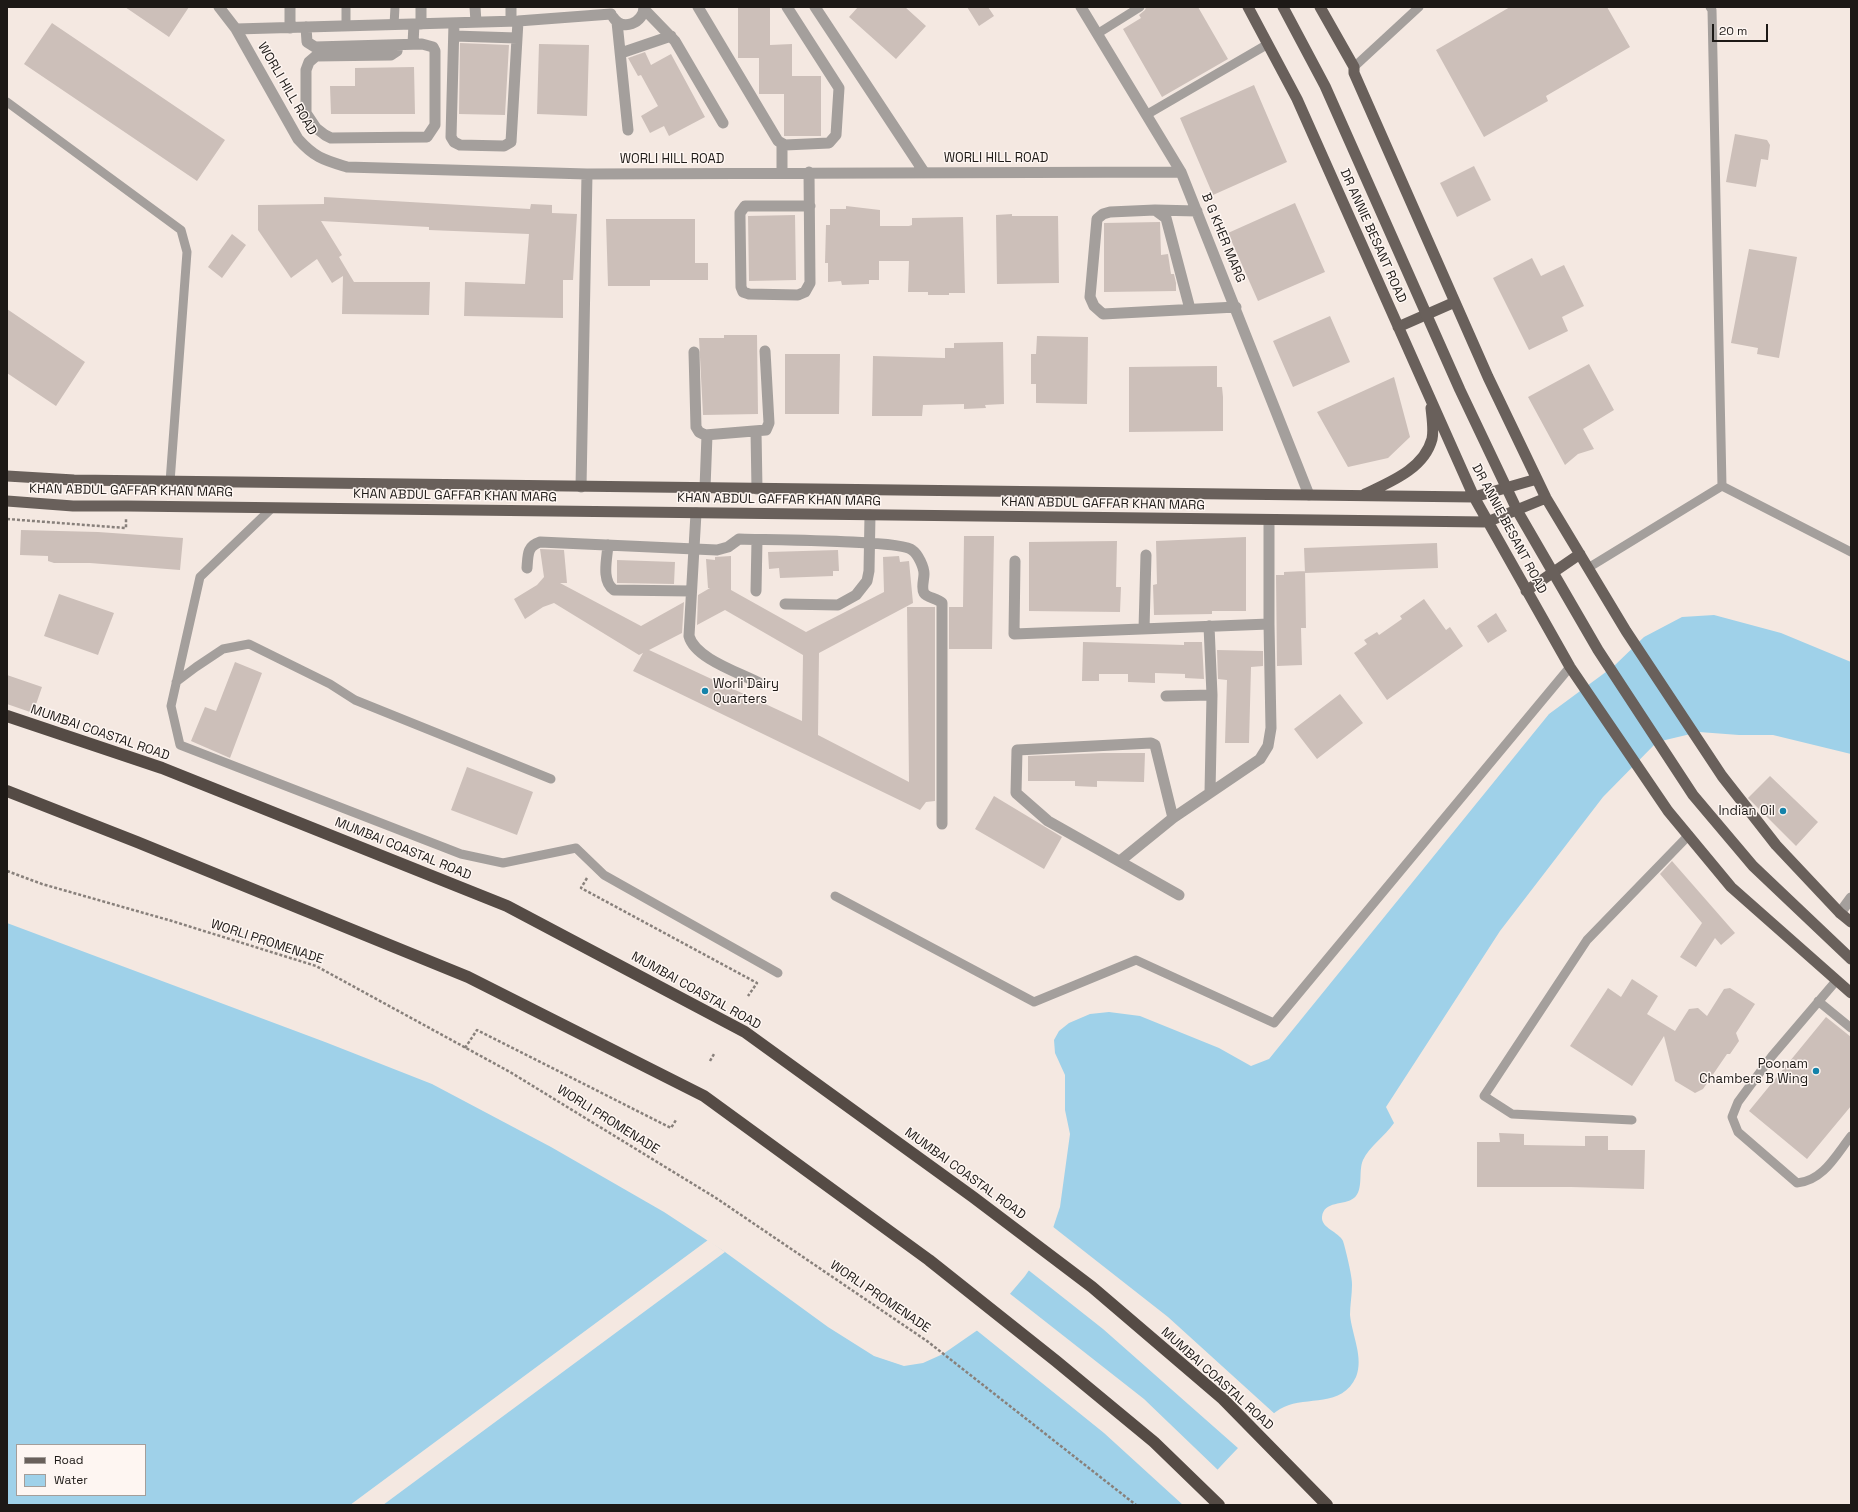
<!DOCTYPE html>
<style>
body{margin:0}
#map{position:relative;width:1858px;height:1512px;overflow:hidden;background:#f4e8e1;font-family:"Space Grotesk",sans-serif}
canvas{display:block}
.frame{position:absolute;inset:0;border:8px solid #1d1916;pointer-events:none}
.legend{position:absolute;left:16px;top:1444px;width:130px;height:52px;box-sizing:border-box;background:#fef6f2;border:1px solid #a49e9a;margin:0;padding:5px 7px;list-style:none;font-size:12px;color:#1d1916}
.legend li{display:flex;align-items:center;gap:8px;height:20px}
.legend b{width:20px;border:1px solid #a49e9a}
.scale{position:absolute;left:1712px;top:24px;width:56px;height:18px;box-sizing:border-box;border:2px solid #1d1916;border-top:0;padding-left:5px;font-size:12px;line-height:14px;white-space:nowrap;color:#1d1916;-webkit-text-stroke:3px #fef6f2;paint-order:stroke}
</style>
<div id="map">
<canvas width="1858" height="1512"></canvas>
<div class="frame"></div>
<ul class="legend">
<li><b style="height:5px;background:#69605b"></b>Road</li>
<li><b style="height:11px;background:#9fd1e9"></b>Water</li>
</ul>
<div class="scale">20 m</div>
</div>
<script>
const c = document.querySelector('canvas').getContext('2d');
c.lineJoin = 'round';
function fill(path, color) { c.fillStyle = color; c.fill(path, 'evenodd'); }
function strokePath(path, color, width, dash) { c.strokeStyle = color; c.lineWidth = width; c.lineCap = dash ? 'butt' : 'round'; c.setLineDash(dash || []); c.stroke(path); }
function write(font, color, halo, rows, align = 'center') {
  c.font = font + ' "Space Grotesk",sans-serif'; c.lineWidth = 3; c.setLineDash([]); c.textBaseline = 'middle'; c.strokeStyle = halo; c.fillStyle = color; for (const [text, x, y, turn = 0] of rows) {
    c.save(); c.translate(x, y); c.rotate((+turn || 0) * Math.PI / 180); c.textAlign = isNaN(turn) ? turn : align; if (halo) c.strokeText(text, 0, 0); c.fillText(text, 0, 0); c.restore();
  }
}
const water = new Path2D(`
 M1714,615l67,18 70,29v92l-78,-19h-34l-40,-3 -42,10 -54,55 -103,134 -114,176 8,16c-9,13 -25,24 -31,37 -5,11 1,30 -9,38 -10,8 -30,2 -32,19 -1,11 17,15 21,24 2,6 10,38 9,44 0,10 -2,20 -2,30 2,20 14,43 6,62 -14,31 -49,19 -72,30 -11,5 -19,15 -28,23 -25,24 -47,49 -70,75h-1179v-582l318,119 107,42 119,63 113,65 61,40 103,75 46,29 30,10 19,-3 20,-9 39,-27 43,-51 15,-22 13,-26 7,-21 10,-73 -5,-24v-35l-10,-22 -1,-13 5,-9 10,-8 21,-9 19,-2 31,4 79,32 32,18 18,-7 280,-345 65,-48 30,-29 38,-20zM17,1445h128v50h-128z`);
const pier = new Path2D(`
 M1052,1226l116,91 108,98 -37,34 -136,-120 -76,-60 12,-16z
 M708,1240l17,12 -342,253h-33z
 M1009,1293l135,106 75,72 -30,34h-6l-79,-72 -129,-104z`);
const building = new Path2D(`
 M125,7h64l-20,30z
 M738,7h32v38l22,-1v32h29v60h-37v-42h-25v-36h-21z
 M858,7h47l21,19 -30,33 -47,-42z
 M967,7h21l6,9 -15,10z
 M1146,7h52l30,52 -66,38 -39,-68 18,-11 -2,-3 6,-5z
 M1510,7h97l23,40 -84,49 2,5 -64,36 -48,-87z
 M52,23l173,117 -28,41 -173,-117z
 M460,43l49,2 -4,70 -46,-1z
 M539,44l50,1 -2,71 -50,-2z
 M645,52l6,13 20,-11 34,63 -36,19 -5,-10 -14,7 -9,-17 17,-10 -17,-31 -3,1 -10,-18z
 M414,67l1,47h-84l-1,-28h25v-18z
 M1254,85l33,77 -74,33 -33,-77z
 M1735,134l32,6 3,5 -2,15 -7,-1 -5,28 -30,-5z
 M1474,166l17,34 -34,17 -17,-34z
 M324,197l206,12 1,-5 21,1v8l25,1 -4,66h-10v38l-99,-2 1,-34 60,2 4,-50 -100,-4v-3l-108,-6 21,34 -3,2 15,25h76l-1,33 -87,-1 1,-38 -11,7 -15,-24 -26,19 -33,-48v-25l66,-1z
 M1295,203l30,69 -67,29 -30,-68z
 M846,206l34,4v16h29l3,-1v-7l51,-1 2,76h-16v2h-21v-3h-20l1,-31h-30v19h-10v4l-27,1 -1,-4 -13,1v-19h-3l1,-38h4v-16h16z
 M1012,214v2h46l1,67 -62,1 -1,-69z
 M795,215l1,65 -47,1 -1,-65z
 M606,219h89v44h13v17h-58v6h-42z
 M1160,222l1,33 7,-1 3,20h3l2,9v8l-72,1v-69z
 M232,234l14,11 -24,33 -14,-11z
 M1749,249l48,8 -18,101 -22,-4 1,-6 -27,-5z
 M1532,258l9,18 23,-11 20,41 -22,11 6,14 -39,19 -36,-72z
 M7,309l78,53 -29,44 -49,-33z
 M1330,316l20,46 -57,25 -20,-46z
 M724,335h33l1,79 -55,1 -4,-77h25z
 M1037,336l51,1 -1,67 -51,-1v-19h-5v-30h5z
 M1003,342l1,62 -19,1 1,3 -22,1v-5l-41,1 -1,11h-50l1,-60 72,2v-10h9v-5z
 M785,354h55l-1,60h-54z
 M1589,364l25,46 -31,19 11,20 -16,5 -13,11 -37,-68z
 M1217,366v21h5l1,10v34l-94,1v-65z
 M1394,377l16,60 -22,21 -40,9 -31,-55z
 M21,530l77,2 85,6 -3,32 -90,-7h-36l-6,-2v-5l-28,-1z
 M964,536h30l-2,113h-43v-42h14z
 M1246,537v74h-34v3l-58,1 -1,-30 4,-1 -1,-43z
 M1117,541l-1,46h5l-1,25 -91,-1v-69z
 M1437,543l1,25 -133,5 -1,-25z
 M540,549l24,1 3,33h-7l81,43 43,-24 -2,31 -33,17 153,71 1,-66 -78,-45 -28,15 1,-30 12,-7h-2l-2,-29 9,1v-3l16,-1v34l75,42 78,-40 -1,-35 16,-1 1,6 9,-1 4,42 -94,50 -1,82 91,47 -2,-175h28v194l-9,1 -6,8 -287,-139 10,-18 -4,2 -85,-52 -11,4 -18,12 -11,-20 23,-14 7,-8z
 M838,550l1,21h-6v5l-53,2 -1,-10 -10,1 -1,-17z
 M617,560l58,2 -1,22 -57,-1z
 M1305,571l1,57h-5l1,37 -25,1 -1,-91h8v-3z
 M59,594l55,19 -16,42 -54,-19z
 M1424,599l22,31 4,-3 13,19 -76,54 -33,-47 13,-9 -3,-4 13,-8 2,3 23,-16 -2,-3z
 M1496,613l11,18 -19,12 -11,-17z
 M1083,642l101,3v-3h18l2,37 -19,-1v-4l-30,-1v10l-27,-1v-8h-29v7h-17z
 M1217,650l46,1v15l-12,1 -2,76h-24l2,-63 -9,-1z
 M235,662l27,11 -32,85 -39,-17 14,-34 11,4z
 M7,675l35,12 -9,26 -26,-9z
 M1340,694l23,29 -46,36 -23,-30z
 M1103,753h42l-1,29 -47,-1v6l-22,-1v-5h-47v-25z
 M467,767l66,25 -16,43 -66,-25z
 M1770,776l48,46 -22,24 -48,-48z
 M994,796l68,41 -18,32 -69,-40z
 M1672,861l63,72 -14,12 -6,-7 -19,29 -16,-10 22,-34 -42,-49z
 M1632,979l26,17 -11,18 28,17 14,-22 9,-1 9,8 17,-27 6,-1 25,16 -19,29 3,8 -9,13h-3l-24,35 -8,4 -20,-12 -11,-45 -32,50 -62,-40 38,-58 13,9z
 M1826,1017l25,20v69l-44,53 -58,-48z
 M1499,1133l25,1v11l61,1v-10h23v14h37l-1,39 -73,-2h-94v-45h23z`);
const path = new Path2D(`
 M7,519l119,9v-9
 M7,871l35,13 130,37 144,45 194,106 206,126 211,143 209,164
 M587,878l-6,10 176,95 -9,13
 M465,1048l12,-18 194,98 5,-8
 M710,1061l4,-7`);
const service = new Path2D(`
 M1710,7l2,3 10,476
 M394,25l1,-18
 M346,26v-19
 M1097,34l43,-27
 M1354,67l65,-60
 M7,102l174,128 6,22 -17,230
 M1146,115l122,-71
 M272,508l-72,69 -29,129 9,39 281,109 42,9 73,-15 28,27 174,98
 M1588,568l134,-82 129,66
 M176,682l20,-15 27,-18 26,-5 81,40 25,16 196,79
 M835,896l199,106 102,-42 138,63 296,-356
 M1836,981l-64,75 -34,46 -6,15 6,15 59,51c26,-2 39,-28 54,-47
 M1818,1001l33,27
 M1632,1120l-120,-6 -28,-18 103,-156 102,-105`);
const minor = new Path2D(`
 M219,7l17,22 62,110c17,19 26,21 49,28l240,7 594,-2
 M421,7v17
 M475,7l1,15
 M511,7v14
 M698,7l80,134 7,4 44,-2 7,-8 3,-47 -52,-81
 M815,7l109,165
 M1081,7l100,165 128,323
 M644,9l31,32 48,82
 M613,17c9,15 31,6 31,-10
 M617,22l11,108
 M454,23l-3,114 3,5 6,3 44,1 7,-4 7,-121
 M306,27l1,15 8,5 107,-3 11,3 2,4v74l-8,12 -96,1 -6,-3 -9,-7 -10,-15v-43l3,-8 7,-6 75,-1 6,-4 1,-6
 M290,28v-21
 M236,29l282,-8 93,-7
 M454,36l63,2
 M413,44l1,-20
 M621,53l50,-17
 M782,144v29
 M809,172l1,111 -5,9 -7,3 -49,-1 -6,-2 -2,-5 -1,-69v-5l5,-7h65
 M1155,210l42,1
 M1190,309l-24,-91 -11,-8 -45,2 -7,2 -6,5 -7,78 4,9 9,8 133,-7
 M694,352l2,75 3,5 6,3 61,-5 3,-7 -4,-72
 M756,431l1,58
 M581,487l6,-313
 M705,488l2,-53
 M696,513l-7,123c6,23 52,37 72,48
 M608,545c-1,14 -7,36 6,45l77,1
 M1015,561l-1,73 255,-10v-104
 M527,568c1,-13 0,-22 13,-26l177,8 11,-3 11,-8c24,1 162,1 173,11 6,4 12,17 12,24 0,6 -3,14 0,19 3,5 13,5 18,10v221
 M756,591l1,-51
 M785,604l53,1 18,-10 11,-14 2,-10 1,-56
 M1209,626l3,69 -2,97
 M1144,629l2,-74
 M1166,696l46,-1
 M1173,818l-18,-73 -4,-2 -134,7 -1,43 32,28 131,74
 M1120,861l53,-43 87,-59 8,-13 3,-18 -2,-104
 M1840,913l11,-15`);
const primary = new Path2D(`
 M1248,7l49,92 177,398 96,170 98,144 63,76 120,106
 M1320,7l34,60v6l134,304 58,121 80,133 96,145 54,69 64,68 11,9
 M1398,327l57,-25
 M7,476l67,4 1400,17 63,-18
 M1365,494c25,-12 59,-25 67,-55 2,-9 0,-21 -1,-31
 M7,501l66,5h54l1360,16 59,-24
 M1526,591l54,-37`);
const motorway = new Path2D(`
 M7,716l155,52 345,138 238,126 228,165 119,90 131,112 104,106
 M7,791l130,51 331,135 236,119 225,164 127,101 98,81 65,63`);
const primaryBridge = new Path2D(`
 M1283,7l42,79 135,304 58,122 80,138 95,145 60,71 98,93`);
const markers = [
 [705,691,4,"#1483aa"],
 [1783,811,4,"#1483aa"],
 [1816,1071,4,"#1483aa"]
];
const streetNames = [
 ["WORLI HILL ROAD",287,89,60],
 ["WORLI HILL ROAD",996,158],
 ["WORLI HILL ROAD",672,159],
 ["DR ANNIE BESANT ROAD",1373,236,66],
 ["B G KHER MARG",1223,238,68],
 ["KHAN ABDUL GAFFAR KHAN MARG",131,491,1],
 ["KHAN ABDUL GAFFAR KHAN MARG",455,496,1],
 ["KHAN ABDUL GAFFAR KHAN MARG",779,500,1],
 ["KHAN ABDUL GAFFAR KHAN MARG",1103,504,1],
 ["DR ANNIE BESANT ROAD",1509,529,62],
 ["MUMBAI COASTAL ROAD",100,733,19],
 ["MUMBAI COASTAL ROAD",403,849,22],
 ["WORLI PROMENADE",267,942,18],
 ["MUMBAI COASTAL ROAD",696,991,29],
 ["WORLI PROMENADE",608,1120,32],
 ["MUMBAI COASTAL ROAD",965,1174,36],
 ["WORLI PROMENADE",880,1297,34],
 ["MUMBAI COASTAL ROAD",1217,1379,42]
];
const poiNames = [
 ["Worli Dairy",713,684,"left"],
 ["Quarters",713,699,"left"],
 ["Indian Oil",1775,811],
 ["Poonam",1808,1064],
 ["Chambers B Wing",1808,1079]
];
fill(water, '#9fd1e9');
fill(pier, '#f4e8e1');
fill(building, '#ccbfb9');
strokePath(path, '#88807b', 2.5, [3, 2]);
strokePath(service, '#a49f9c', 9);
strokePath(minor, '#a49f9c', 11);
strokePath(primary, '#69605b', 11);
strokePath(motorway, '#554b45', 12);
strokePath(primaryBridge, '#69605b', 11);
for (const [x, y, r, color] of markers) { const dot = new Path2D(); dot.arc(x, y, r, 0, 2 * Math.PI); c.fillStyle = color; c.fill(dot); strokePath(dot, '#fef6f2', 1.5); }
write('13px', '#1d1916', '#fef6f2', streetNames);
write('13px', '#1d1916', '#fef6f2', poiNames, 'right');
</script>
